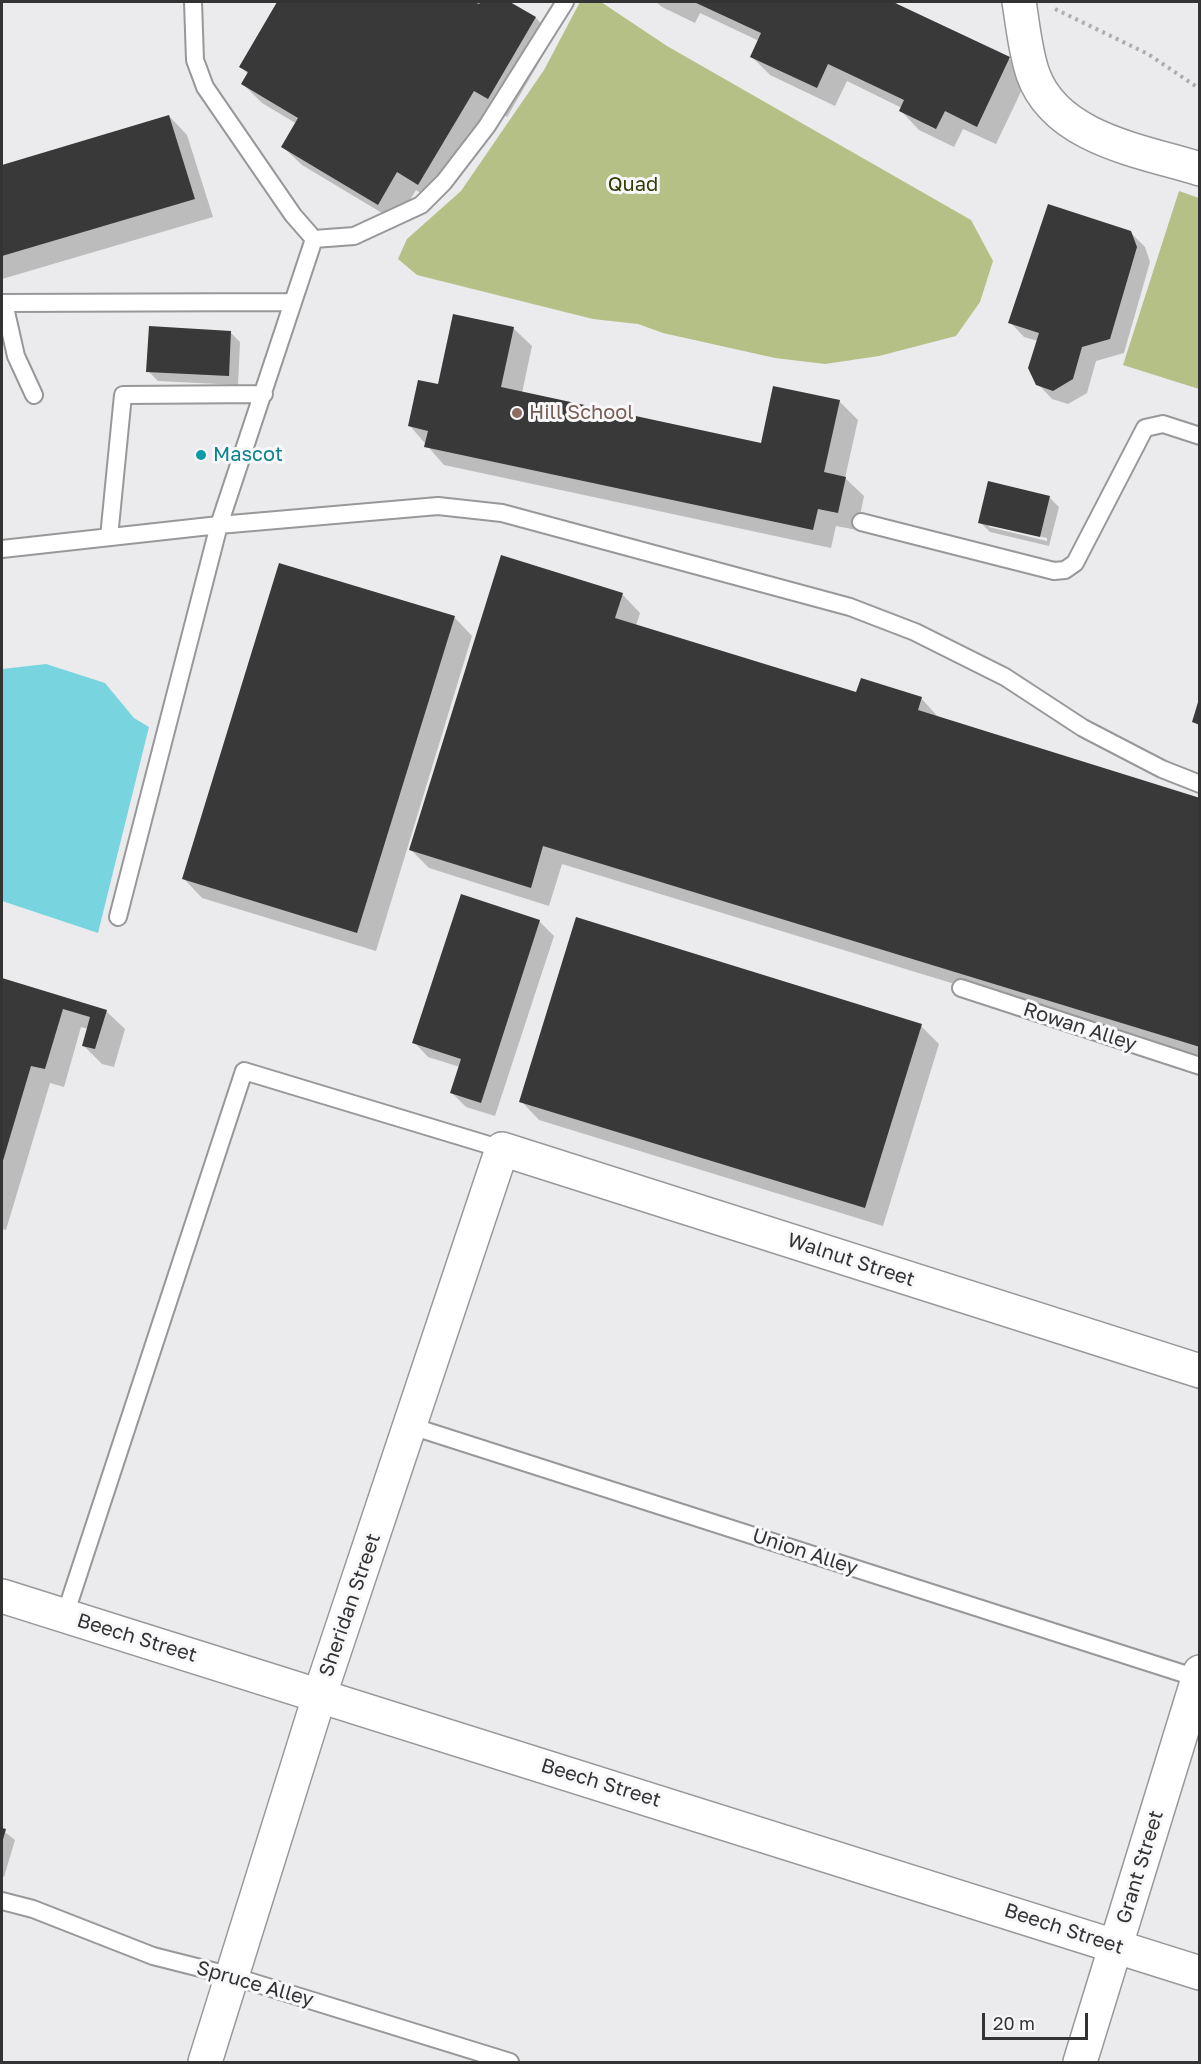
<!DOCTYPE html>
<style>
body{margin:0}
#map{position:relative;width:1201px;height:2064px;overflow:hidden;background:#ebebed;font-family:"Golos Text",sans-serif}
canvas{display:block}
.frame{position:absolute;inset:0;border:3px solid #333;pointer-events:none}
.scale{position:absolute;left:982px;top:2013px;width:106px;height:27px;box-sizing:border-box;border:3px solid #333;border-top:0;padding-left:8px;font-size:18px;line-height:21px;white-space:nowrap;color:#333;-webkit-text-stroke:4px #f8f8fa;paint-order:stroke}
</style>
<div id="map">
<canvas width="1201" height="2064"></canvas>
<div class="frame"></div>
<div class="scale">20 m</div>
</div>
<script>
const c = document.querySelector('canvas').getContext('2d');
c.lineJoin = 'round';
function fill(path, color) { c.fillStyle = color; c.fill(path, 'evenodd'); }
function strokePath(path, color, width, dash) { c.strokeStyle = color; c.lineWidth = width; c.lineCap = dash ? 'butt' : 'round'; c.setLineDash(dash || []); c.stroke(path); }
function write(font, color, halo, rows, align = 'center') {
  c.font = font + ' "Golos Text",sans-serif'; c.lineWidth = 6; c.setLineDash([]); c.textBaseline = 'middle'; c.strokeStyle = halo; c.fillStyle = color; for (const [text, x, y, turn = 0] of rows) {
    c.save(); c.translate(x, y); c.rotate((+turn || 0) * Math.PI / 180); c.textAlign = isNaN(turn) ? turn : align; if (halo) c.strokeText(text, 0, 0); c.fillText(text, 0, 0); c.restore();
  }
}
const green = new Path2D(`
 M580,2h21l66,44 304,174 22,41 -13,41 -24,34 -77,20 -54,8 -50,-6 -112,-25 -25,-9 -45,-5 -176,-44 -19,-16 9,-20 54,-48 83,-121z
 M1179,191l20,7v191l-76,-24z`);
const water = new Path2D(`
 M46,664l59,19 29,35 15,9 -51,206 -96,-32v-232z`);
const shadow = new Path2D(`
 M279,2h228l29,16 18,19 -47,80 -14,-8 -56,94 -21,-13 -19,32 -95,-57 -19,-18 14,-23 -35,-21 -19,-19 6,-9 -9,-9z
 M656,2h242l-2,3 113,54 19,18 -32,67 -33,-15 -9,18 -35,-17 -18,-19 1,-3 -55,-27 -12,25 -65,-31 -18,-18 7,-16 -59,-28 -5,10 -33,-16z
 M169,116l18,19 26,82 -211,62v-113z
 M1130,232l15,15 5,15 -26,91 -28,8 -9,32 -19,11 -16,-5 -14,-15v-43l-14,-4 -14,-15z
 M513,328l19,18 -10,47 240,52 77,-44 19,19 -13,58 19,18 -7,34 -21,-4 -5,22 -387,-83 -34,-39 29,-40z
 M230,332l10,10 -2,43 -80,-4 -10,-10z
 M1049,497l10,10 -10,39 -59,-14 -10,-10zM989,524l58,14v3l-58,-14z
 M622,594l18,19 -4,13 221,68 64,4 18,20 261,81v260l-638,-195 -13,42 -120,-38 -18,-18z
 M454,617l18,19 -96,315 -174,-53 -18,-19z
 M462,896l78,26 14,14 -59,180 -29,-9 -14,-14 8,-26 -32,-10 -14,-15z
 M2,980l104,31 19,18 -11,38 -12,-3 -19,-19 5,-16 -7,-2 -17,60 -14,-4 -44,147 -4,-1z
 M921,1026l18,18 -56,182 -344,-106 -18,-19z
 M2,1830l13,10 -11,37 -2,-1z`);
const building = new Path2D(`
 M277,2h197l5,2 2,-2h29l26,15 -48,82 -14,-8 -56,94 -21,-13 -19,33 -97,-58 17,-29 -57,-34 7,-12 -9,-5z
 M694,2h199l117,55 -33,70 -32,-16 -9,18 -37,-18 5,-11 -76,-36 -11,24 -67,-31 11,-24z
 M169,115l26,84 -193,57v-91z
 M1048,204l83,27 6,16 -27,92 -28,8 -9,32 -20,12 -17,-6 -8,-17 11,-35 -31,-10z
 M453,314l61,13 -13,60 260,56 12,-57 67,14 -16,72 22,5 -8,36 -20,-4 -5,21 -389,-83 4,-16 -20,-5 10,-46 20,4z
 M149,326l82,5 -2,45 -83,-4z
 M988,481l62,15 -10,41 -62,-14z
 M501,555l122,38 -8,25 241,74 5,-14 61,19 -4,13 282,88v249l-657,-201 -12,42 -122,-38z
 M279,563l176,53 -98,317 -175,-54z
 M1199,699h1v26l-8,-3z
 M461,894l79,26 -59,183 -31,-10 11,-34 -49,-16z
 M576,917l346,107 -57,184 -346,-106z
 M2,978l105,32 -12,39 -13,-3 8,-29 -27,-8 -18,60 -14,-3 -29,98z
 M2,1828l4,1 -4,14z`);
const path = new Path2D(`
 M1055,9l93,45 52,35`);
const service = new Path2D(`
 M193,2l2,58 10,27 88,128 21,24
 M314,239l40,-3 67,-31 23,-23 43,-56 78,-124
 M2,303l290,-1
 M4,303l12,53 18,39
 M861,522l193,49 11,-1 10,-7 70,-135 18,-4 37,12
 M109,537l14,-142 141,-1
 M2,549l217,-24 219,-19 64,7 348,94 65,25 90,45 78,51 79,41 38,15
 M118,917l101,-392 95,-286
 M961,988l239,78
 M411,1426l789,253
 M65,1615l179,-544 258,78
 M2,1901l31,8 120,47 79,20 278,86`);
const minor = new Path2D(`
 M1019,2c4,23 6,49 14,72 23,65 109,77 167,95
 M205,2062l115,-368 182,-545 698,222
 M1080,2062l120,-390`);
const tertiary = new Path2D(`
 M2,1596l1198,377`);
const markers = [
 [517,413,6,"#8d6e63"],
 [201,455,6,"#0f9aa8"]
];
const parkNames = [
 ["Quad",633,185]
];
const educationNames = [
 ["Hill School",529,413]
];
const cultureNames = [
 ["Mascot",213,455]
];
const streetNames = [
 ["Rowan Alley",1080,1027,18],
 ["Walnut Street",851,1260,18],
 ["Union Alley",805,1552,18],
 ["Sheridan Street",350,1605,-71],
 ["Beech Street",137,1638,17],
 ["Beech Street",601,1783,17],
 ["Grant Street",1140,1867,-73],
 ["Beech Street",1064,1929,18],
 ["Spruce Alley",255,1984,16]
];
fill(green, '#b5c086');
fill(water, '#78d5e0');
fill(shadow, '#0003');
fill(building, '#3a3939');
strokePath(service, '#979899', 20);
strokePath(minor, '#979899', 36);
strokePath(tertiary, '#979899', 36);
strokePath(path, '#adadae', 4, [3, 4.5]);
strokePath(service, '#fff', 16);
strokePath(minor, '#fff', 33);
strokePath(tertiary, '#fff', 33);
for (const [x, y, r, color] of markers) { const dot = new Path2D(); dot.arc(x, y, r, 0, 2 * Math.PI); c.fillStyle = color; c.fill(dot); strokePath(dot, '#f8f8fa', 2); }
write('20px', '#363c08', '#f8f8fa', parkNames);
write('20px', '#785e54', '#f8f8fa', educationNames, 'left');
write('20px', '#0d838f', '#f8f8fa', cultureNames, 'left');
write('20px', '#333', '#f8f8fa', streetNames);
</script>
